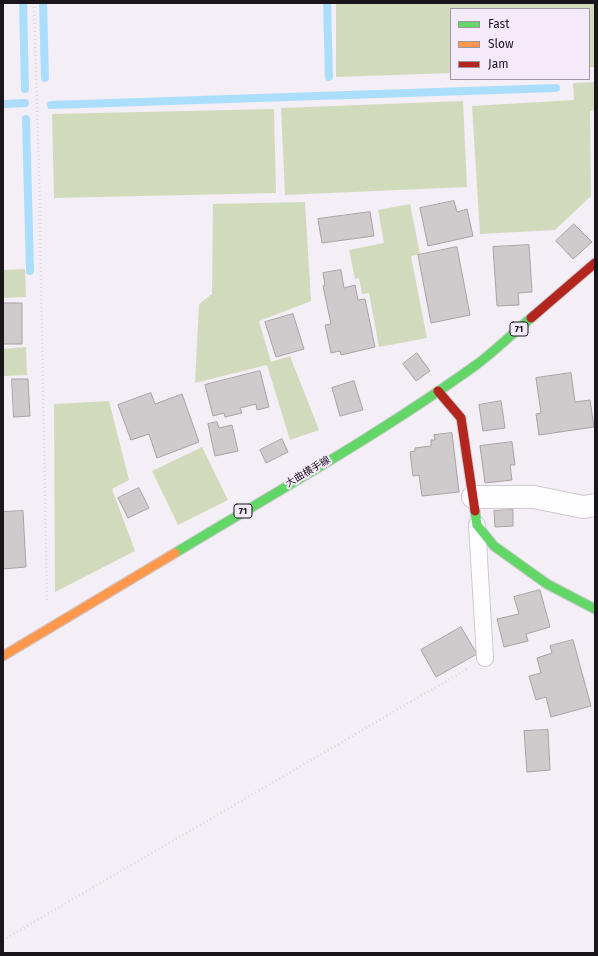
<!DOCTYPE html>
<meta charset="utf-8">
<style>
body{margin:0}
#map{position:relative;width:598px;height:956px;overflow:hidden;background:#f4eef6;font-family:"Fira Sans",sans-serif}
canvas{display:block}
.frame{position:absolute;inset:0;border:4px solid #1a161b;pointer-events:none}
.legend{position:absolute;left:450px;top:8px;width:140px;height:72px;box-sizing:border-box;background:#f5eaf9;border:1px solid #9d95a0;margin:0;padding:5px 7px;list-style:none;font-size:12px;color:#1a161b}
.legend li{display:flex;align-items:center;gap:8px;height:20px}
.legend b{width:20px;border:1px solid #9d95a0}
</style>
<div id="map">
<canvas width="598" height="956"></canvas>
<div class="frame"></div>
<ul class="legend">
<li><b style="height:5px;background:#63d668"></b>Fast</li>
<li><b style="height:5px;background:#ff974d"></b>Slow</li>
<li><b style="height:5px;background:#b3261e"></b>Jam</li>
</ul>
</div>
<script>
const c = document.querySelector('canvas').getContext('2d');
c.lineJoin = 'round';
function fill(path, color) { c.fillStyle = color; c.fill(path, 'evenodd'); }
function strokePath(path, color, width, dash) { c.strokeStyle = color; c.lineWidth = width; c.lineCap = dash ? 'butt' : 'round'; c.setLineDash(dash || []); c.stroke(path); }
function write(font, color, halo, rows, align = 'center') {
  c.font = font + ' "Fira Sans","Noto Sans JP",sans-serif'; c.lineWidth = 4; c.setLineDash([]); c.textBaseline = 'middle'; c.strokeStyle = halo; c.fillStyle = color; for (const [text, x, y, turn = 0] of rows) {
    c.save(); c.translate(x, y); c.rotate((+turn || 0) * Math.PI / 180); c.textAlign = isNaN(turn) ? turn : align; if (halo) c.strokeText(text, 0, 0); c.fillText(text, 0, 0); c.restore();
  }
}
const green = new Path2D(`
 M336,3h259v64h-6v-58h-138v64l-115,4z
 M595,82v28l-5,1 1,85 -36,34 -75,4 -8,-128 102,-6 -1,-17z
 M463,101l4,86 -182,8 -4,-87z
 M274,109l2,84 -222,5 -2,-84z
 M305,202l6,99 -52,20 12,41 19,-6 29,74 -29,10 -23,-75 -72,18 4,-79 13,-10 1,-90z
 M410,204l10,50 -9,2 16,82 -48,9 -10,-54 -7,1 -3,-16 -4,1 -6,-29 35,-7 -6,-33z
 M25,269l1,28 -23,1v-28z
 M26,347l1,28 -24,1v-27z
 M109,401l20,79 -17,9 23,62 -80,41 -1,-188z
 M202,447l26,53 -50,25 -26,-54z`);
const stream = new Path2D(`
 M23,3l2,86
 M43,3l2,75
 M327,3l2,74
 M3,104l22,-1
 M51,105l505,-17
 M26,119l4,152`);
const building = new Path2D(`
 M454,201l3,11 10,-3 6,27 -45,10 -8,-38z
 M370,212l4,24 -52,7 -4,-24z
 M574,224l18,18 -19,17 -17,-18z
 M529,245l3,47 -14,1 1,12 -22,1 -4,-59z
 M457,247l13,68 -39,8 -13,-68z
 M341,270l3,18 11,-3 3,15 7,-1 10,48 -34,8 -1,-4 -9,2 -6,-28 6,-1 -8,-38 2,-1 -2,-12z
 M3,303h19v41h-19z
 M293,314l11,35 -28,8 -11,-35z
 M417,353l13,18 -14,10 -13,-17z
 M260,371l9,36 -12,3 -1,-6 -16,4 2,5 -17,4 -1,-4 -11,3 -8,-31z
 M571,373l4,29 15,-2 4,27 -55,8 -3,-21 5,-1 -5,-35z
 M12,379h16l2,37 -16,1z
 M354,381l9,29 -23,6 -8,-28z
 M151,393l4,11 27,-10 17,48 -42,16 -8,-24 -18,6 -13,-35z
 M501,401l4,27 -22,3 -4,-26z
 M217,422l2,6 13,-3 6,26 -23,5 -7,-32z
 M452,433l7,59 -37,4 -3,-21 -6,1 -3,-24 5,-1v-3l16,-2v-6h4l-1,-5z
 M282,439l6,13 -22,11 -6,-13z
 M512,442l3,23h-5l2,15 -27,3 -5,-37z
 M139,488l10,20 -21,10 -10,-20z
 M513,510v16l-18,1 -1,-16z
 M23,511l3,56 -23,2v-57z
 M540,590l10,37 -24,7 2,7 -24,6 -7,-28 22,-5 -5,-17z
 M461,627l16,27 -41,23 -15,-27z
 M573,640l18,66 -40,11 -5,-20 -10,3 -7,-24 12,-3 -4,-15 15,-5 -2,-7z
 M548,730l2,40 -23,2 -3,-41z`);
const path = new Path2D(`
 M34,3l5,169 8,429
 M3,940l464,-271`);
const lane = new Path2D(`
 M477,525l8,133`);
const street = new Path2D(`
 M473,497h61l49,10 12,-2`);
const fast = new Path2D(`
 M475,511l2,14 17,21 53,38 48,25
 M175,553c101,-61 205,-119 301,-188 19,-14 37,-32 55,-47`);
const slow = new Path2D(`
 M3,656l172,-103`);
const jam = new Path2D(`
 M531,318l64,-55
 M438,391l23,27 14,93`);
const shields = [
 [519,329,18],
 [243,511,18]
];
const shieldNames = [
 ["71",519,329],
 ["71",243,511]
];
const streetNames = [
 ["大曲横手線",308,472,-31]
];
fill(green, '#d1dbbc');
strokePath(stream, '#abdefa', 8);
fill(building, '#cfcacb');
strokePath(building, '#a7a3a4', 1);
strokePath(lane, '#cecad0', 18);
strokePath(street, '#cecad0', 24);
strokePath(fast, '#cecad0', 11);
strokePath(slow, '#cecad0', 11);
strokePath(jam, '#cecad0', 11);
strokePath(path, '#dad8db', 2.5, [1, 3]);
strokePath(lane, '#fdfcfe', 16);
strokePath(street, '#fdfcfe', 22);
strokePath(fast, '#63d668', 9);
strokePath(slow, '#ff974d', 9);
strokePath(jam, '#b3261e', 9);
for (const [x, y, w] of shields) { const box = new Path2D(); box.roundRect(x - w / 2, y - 7, w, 14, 3); c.fillStyle = '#f5eaf9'; c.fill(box); strokePath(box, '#1a161b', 1); }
write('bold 9px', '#1a161b', null, shieldNames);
write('10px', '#1a161b', '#f5eaf9', streetNames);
</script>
